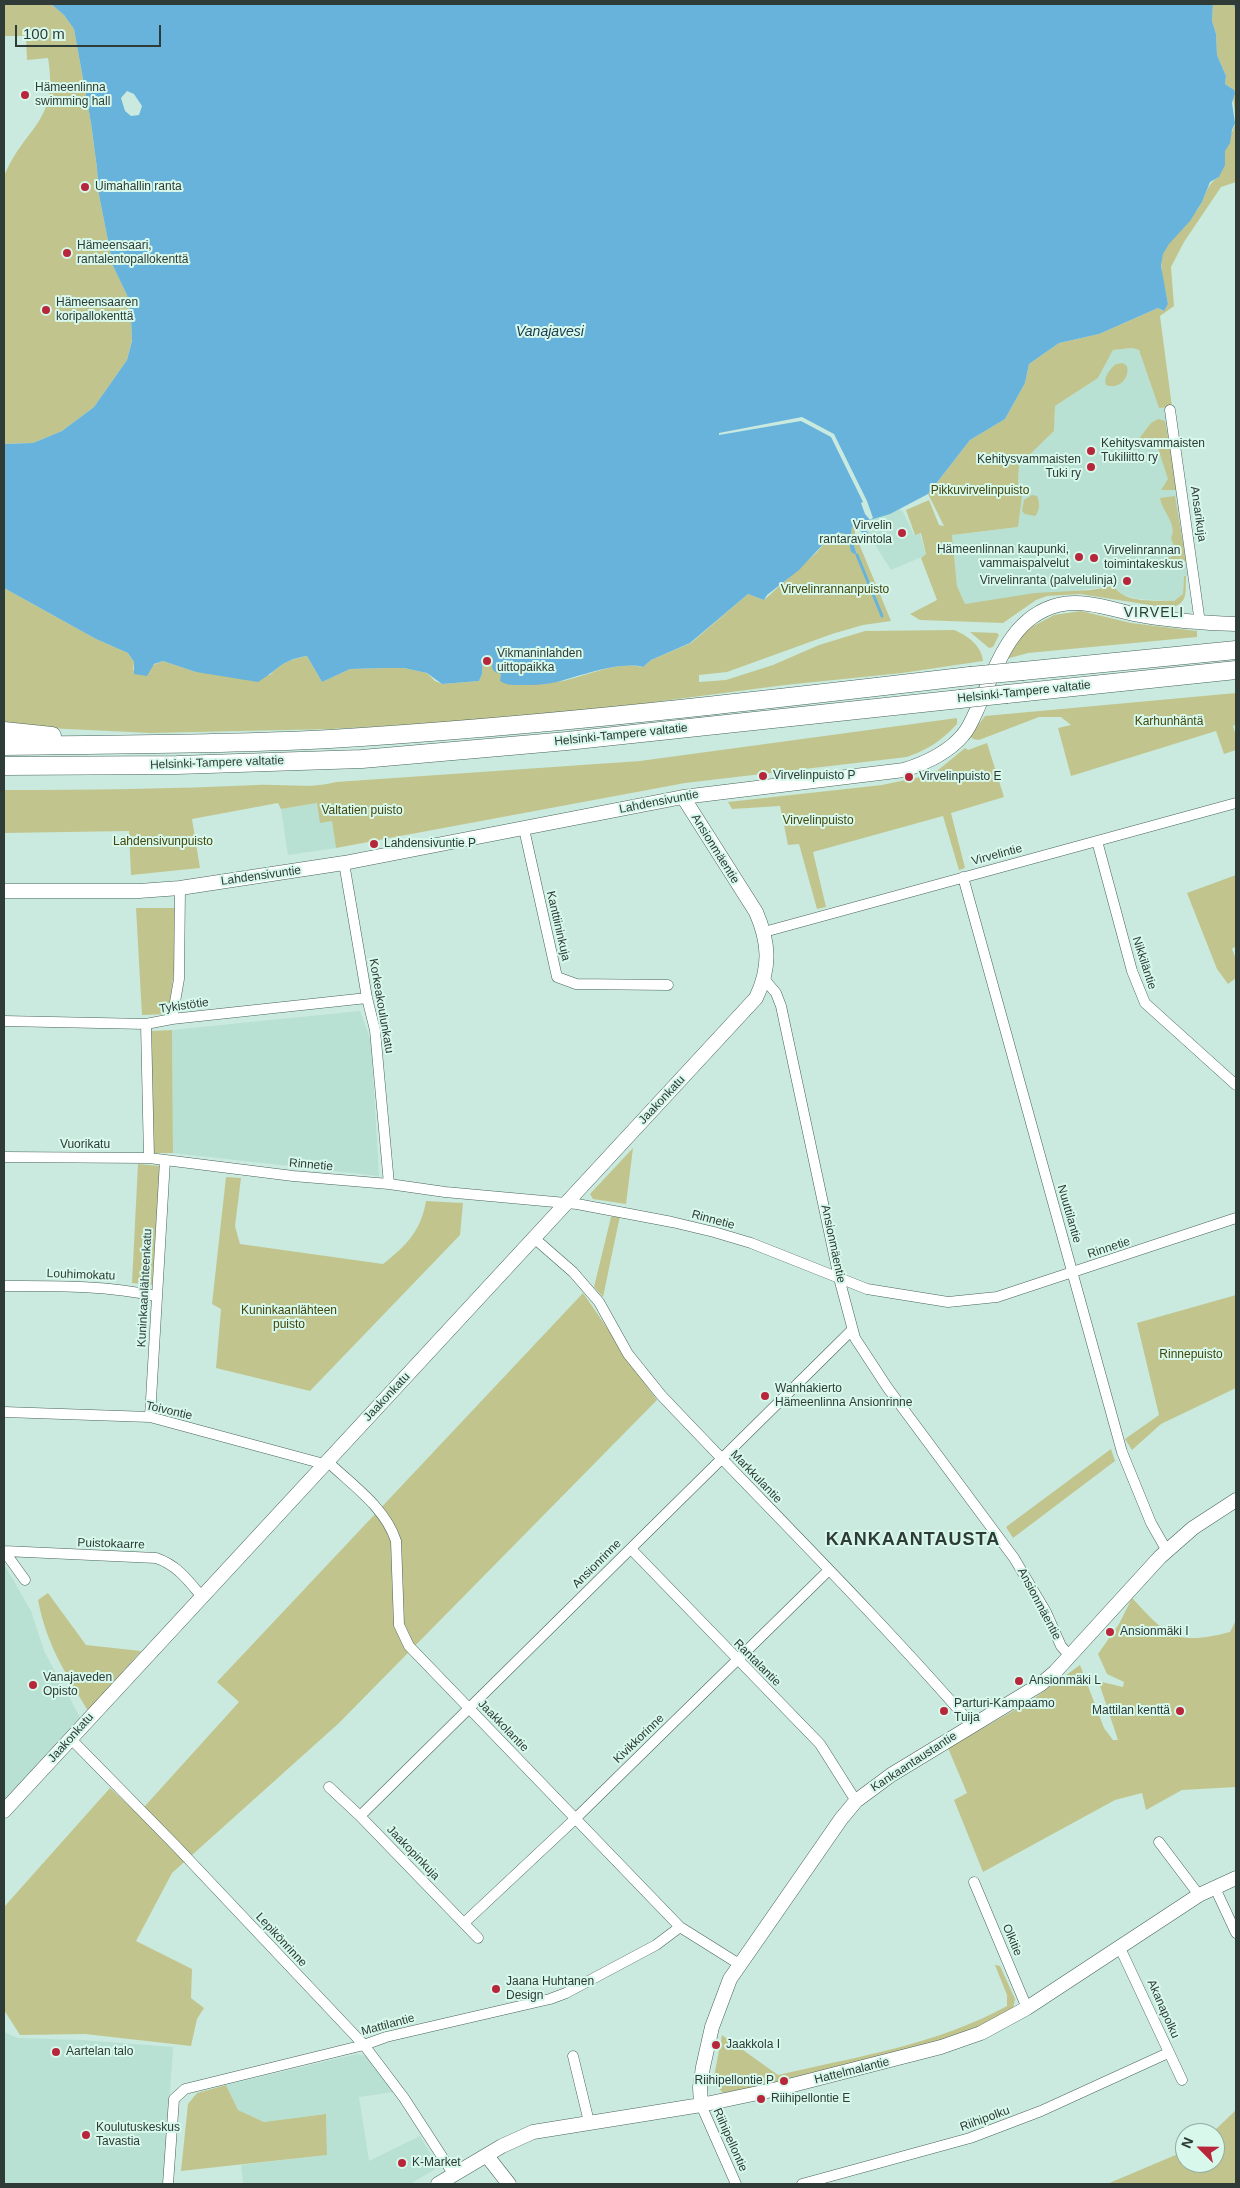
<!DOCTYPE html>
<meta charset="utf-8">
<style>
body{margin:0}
#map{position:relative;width:1240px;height:2188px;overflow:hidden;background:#caeadf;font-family:Arial,sans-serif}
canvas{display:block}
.frame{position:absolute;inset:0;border:5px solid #2e3b37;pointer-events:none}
.north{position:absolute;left:1175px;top:2123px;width:50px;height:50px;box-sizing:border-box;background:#d8f8ec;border:1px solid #94aca4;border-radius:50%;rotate:293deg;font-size:14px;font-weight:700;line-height:20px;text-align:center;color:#2e3b37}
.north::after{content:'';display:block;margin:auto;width:18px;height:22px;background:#b7263a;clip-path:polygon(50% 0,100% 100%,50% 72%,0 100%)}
.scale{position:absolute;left:15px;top:25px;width:146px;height:22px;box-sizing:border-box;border:2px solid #2e3b37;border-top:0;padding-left:6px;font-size:15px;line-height:18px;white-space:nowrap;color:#2e3b37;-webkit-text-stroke:4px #d8f8ec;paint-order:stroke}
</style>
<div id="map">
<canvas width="1240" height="2188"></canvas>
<div class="frame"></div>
<div class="north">N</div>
<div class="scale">100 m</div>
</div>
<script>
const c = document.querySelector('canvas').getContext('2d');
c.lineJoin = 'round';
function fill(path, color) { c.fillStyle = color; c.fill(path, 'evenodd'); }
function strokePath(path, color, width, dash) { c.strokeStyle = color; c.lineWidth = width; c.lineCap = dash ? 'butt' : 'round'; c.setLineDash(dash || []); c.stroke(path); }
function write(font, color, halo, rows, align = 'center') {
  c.font = font + ' Arial,sans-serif'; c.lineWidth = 4; c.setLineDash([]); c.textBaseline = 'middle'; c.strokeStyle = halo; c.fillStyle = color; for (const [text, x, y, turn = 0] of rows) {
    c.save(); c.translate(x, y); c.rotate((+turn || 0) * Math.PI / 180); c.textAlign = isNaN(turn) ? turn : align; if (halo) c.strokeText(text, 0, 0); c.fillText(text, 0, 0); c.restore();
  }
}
const built = new Path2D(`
 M1132,348l7,2 20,58 13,-1 26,169h-14l-1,18 -9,7 -36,-2 -17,-5 -7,-8 -149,18 -8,-18 -5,-51 66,-8 4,-30 -4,-16 1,-16 35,-34 1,-25 43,-28 15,-28z
 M900,509l3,3 11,23 6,-2 6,22 -35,15 -26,-41 5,-9z
 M317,803l15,18 4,27 -48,7 -7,-46z
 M360,1011l11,30 8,135 -206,-23 -1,-123z
 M4,1564l27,47 13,40 37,68 -77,83z
 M4,2032l14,6 63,2 92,7 -9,137h-160z
 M357,2054l9,2 28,36 -35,5 10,64 51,-25 16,28 -2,6 -24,14h-167l-2,-19 86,-10 -1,-41 -62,8 -26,-12 -12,-25z`);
const green = new Path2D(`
 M4,4h47l13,11 10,14 17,94 6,45 2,27 14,71 14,29 4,22 1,23 -5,20 -33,47 -32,24 -29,12 -29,1v-267c20,-51 55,-53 44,-119l-21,2 -1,-24h-22z
 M1213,4h23v178l-15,5 -37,55 -13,25 3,39 -14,10 12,91 -13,1 -20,-58 -7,-2 -19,2 -15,28 -43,28 -1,25 -35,34 -1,16 4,16 -4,30 -66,8 5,51 8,18 70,-11 56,-3 23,-4c10,18 42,14 60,15l9,-7 1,-18h2c-1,17 3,28 -17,32l-89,-14 -33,2 -11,4 -33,23 -83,-3 -10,-6 27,-14 -16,-42 5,-4 -5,-21 -6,2 -9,-25 23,-10 10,25 5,1 -16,-32 42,-54 35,-21 20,-36 4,-19 30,-21 40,-9 59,-26 5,3 5,-7c-2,-15 -10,-35 -5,-50 6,-18 30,-34 39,-52 5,-11 6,-19 17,-25 3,-9 4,-18 6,-27 2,-9 8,-18 10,-27 1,-5 -2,-30 -4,-35l-6,-4 1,-8 -9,-21 -1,-21 -4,-13z
 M1123,363l4,3c3,13 -9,24 -21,19 -3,-8 4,-16 10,-21z
 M1158,419l7,2 13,69h-17l7,-11 -13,-40 -14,3 -3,-2 13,-17z
 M1032,495l5,1c3,6 3,15 -2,20l-10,-2 -3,-3 2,-11z
 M1175,496l11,65 -20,3v-5l11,-5 -6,-16c7,-13 -9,-27 -11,-40z
 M855,526v8l36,87 -28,4 -31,9 -105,38 -28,3v7l27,-2 47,-15 46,-20 46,-14 89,-1c13,5 28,16 29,31l-81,12 -117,12 -253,33 -200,11 -181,4 -147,-7v-138l92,51 32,14 6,9 -1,8 18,-4 12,-5 33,11 74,3c11,-12 21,-16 37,-19l15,26 28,-13 34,-1h20l23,5 8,8 7,3 37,-3 3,-7 1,-17 7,-2 3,3 1,7c13,4 52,18 63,17 26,-4 59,-22 86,-15l8,-7 40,-17 57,-49 16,6 52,-47 14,-16 10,-4 5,1 3,3 2,10 7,8 -6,-19 1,-9z
 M1081,611l50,12 66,8v6l-169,16 -22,6 20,-29 28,-15z
 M970,632l27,1 2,2 -6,12 -4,1z
 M1236,693v31l-3,2 3,10v14l-12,4 -8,-23 -145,45 -13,-48 13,-3 -10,-8h-22l-60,23 -6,-1 -3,-3 15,-20z
 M957,718v6c-16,17 -28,25 -50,33l-222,26 -349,65 -4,-27 -12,2 -3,-20 -36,6 -3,-6 -86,16 8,49 -69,7 -2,-44 -125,2v-43c84,0 168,-1 253,-5 25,-1 56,4 79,-3l304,-21z
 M987,743l17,54 -53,16 14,55 -6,2 -16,-54 -130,36 13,55 -9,2 -18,-65 -11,1 -8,-39 -48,3 -4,-7 154,-17 38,-8 17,-6 28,-23 3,2z
 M1236,875v71l-4,3 4,10v19l-8,6 -11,-15 -30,-76z
 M136,908h39l-1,63 -6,43 -26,1z
 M172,1030l1,123h-20l-2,-122z
 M633,1148l-7,56 -33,-5 -3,-5z
 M138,1164l22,2 -8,119 -20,-2z
 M226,1177l15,1 -6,48 5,18 143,20c23,-18 38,-33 43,-63l37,2 -3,32 -150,156 -94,-23 5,-59 -9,-5z
 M620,1216l-17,81 -9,-10 17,-70z
 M583,1293c25,35 48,72 74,107l-318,323 -167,150 -36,68 56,28 -1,29 13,10 -7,11 -6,27 -106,-12 -65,1 -16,-25v-103l106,-119 27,25 8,-7 94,-104 -22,-20z
 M1236,1295v93l-75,36 -29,26 -7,-11 34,-24 -22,-92z
 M1111,1449l4,12 -102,77 -7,-11z
 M48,1593l38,52 55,6 -53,60c-23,-39 -41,-65 -50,-111z
 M1132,1598c10,10 31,35 44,38 17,5 38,0 54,-4l6,-12v167l-54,3 -36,20 -4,-17 -27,7 -132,72 -29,-72 13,-7 -19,-45 84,-48 48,-35 24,63 9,12h5l-18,-54 2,-4 21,5 1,-5 -17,-8 -9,-20 21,-30z
 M995,1965l5,1 15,33 -2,10c-14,7 -29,16 -44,22 -78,32 -164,46 -246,62l-10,-11 9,-47 56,40c77,-18 158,-30 229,-69v-11z
 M226,2085l12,25 26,12 62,-8 1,41 -146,16 7,-67 9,-11z
 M1236,2110v74h-129l78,-33v12h30v-30h-3z`);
const water = new Path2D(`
 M51,4h1162l-1,17 4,13 1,21 9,21 -1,8 9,6 1,3 -3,10 3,20 -3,7 -2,13 -5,8v14l-6,12 -9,5 -8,20 -12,19 -21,23 -6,10 -2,12 7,38 -4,7 -6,-3 -59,26 -40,9 -30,21 -4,19 -20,36 -35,21 -42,54 -38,20 -20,6 -5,9 3,4 -2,4 -10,-11 -4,1 -1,9 6,19 -6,-3 -3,-15 -3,-3 -5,-1 -10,4 -31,33 -32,25 -3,5 -16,-6 -58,49 -39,17 -8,7c-23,-6 -63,9 -86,15 -13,3 -26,3 -39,3 -7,0 -12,0 -18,-4l1,-7 -6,-2 -3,-4 1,-9 -3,-4 -7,2 -1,17 -3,7 -37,3 -15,-11 -23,-5h-20l-34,1 -28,13 -15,-26c-26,4 -29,14 -49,26l-62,-10 -33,-11 -9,3 -7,12 -13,-2v-12l-6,-9 -32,-14 -92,-51v-144l29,-1 29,-12 32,-24 33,-47 5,-19 -1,-24 -4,-22 -14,-29 -14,-71 -2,-27 -6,-45 -17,-94 -10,-14zM127,91l7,3 8,12 -3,9 -8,1 -6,-5 -4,-13z`);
const pier = new Path2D(`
 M802,417l32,17 33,67 6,17 -3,2 -5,-6 -4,-11 2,-1 -32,-65 -30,-16 -82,14v-2z`);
const stream = new Path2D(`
 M1235,4l1,3
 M857,555l25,61`);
const street = new Path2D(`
 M1170,410l30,213
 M524,829l33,148 19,7 92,1
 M1097,841l35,130 13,32 91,82
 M344,863l23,135 8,32 14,154
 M963,877l159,575 29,71 16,28
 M764,932l472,-129
 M765,980l11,13 5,13 58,272 16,60 32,49 127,171 32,54 15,34 9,10
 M172,1019l7,-40 1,-91
 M4,1021l142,3 26,-5 195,-21
 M146,1024l3,134
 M4,1157l145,1 144,18 96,8 56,8 132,12 95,18 42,10 37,11 116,46 81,13 49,-5 239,-79
 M534,1238l39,34 26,30 29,52 33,41c104,110 212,216 311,330
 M4,1286c51,0 101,-1 152,10
 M4,1412l146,5 174,47
 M150,1417l15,-257
 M327,1461c25,24 58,46 69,80l3,84 10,21 271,281 59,37
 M631,1549l189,195 36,57
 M4,1551l152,7c21,7 32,22 46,39
 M4,1551l21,29
 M71,1739l105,107 188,199 40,53 50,77
 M329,1787l31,29 118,122
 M360,1816l492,-486
 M1159,1842l40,53
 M974,1882l53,126
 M1215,1888l21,45
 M464,1923l111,-104 254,-249
 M1120,1948l62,132
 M573,2056l16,66
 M701,2105l35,79
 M168,2184l6,-85 11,-10 179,-44 22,-8 164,-38 16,-6 90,-48 24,-18
 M802,2184l168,-46 71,-27 127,-58`);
const secondary = new Path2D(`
 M4,891h135l41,-3 164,-25 339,-66 221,-27c22,-7 44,-17 59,-35 7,-8 11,-19 16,-30 18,-40 32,-88 79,-100 28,-7 60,7 87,11 30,5 61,7 91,8
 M4,1811l752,-813c15,-31 13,-56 0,-86l-73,-115
 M701,2105l-1,-18 3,-20 9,-40 18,-48 111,-160 15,-18 35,-26 150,-91 14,-12 105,-115 33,-29 43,-28
 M487,2156l22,28
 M438,2184l64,-38 31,-14 168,-27 76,-16 164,-42 40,-14 46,-25 172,-113 37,-17`);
const highway = new Path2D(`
 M1023,671l213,-21
 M1007,694l229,-24
 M4,731l48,5
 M4,746c109,-2 217,-1 326,-7 214,-13 428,-38 640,-63
 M4,766l173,-1 185,-6 205,-18 393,-42`);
const highwayBridge = new Path2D(`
 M970,676l53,-5
 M960,699l47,-5`);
const markers = [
 [25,95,5,"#b7263a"],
 [85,187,5,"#b7263a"],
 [67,253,5,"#b7263a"],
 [46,310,5,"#b7263a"],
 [1091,451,5,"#b7263a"],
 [1091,467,5,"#b7263a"],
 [902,533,5,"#b7263a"],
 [1079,557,5,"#b7263a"],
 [1094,558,5,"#b7263a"],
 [1127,581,5,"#b7263a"],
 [487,661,5,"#b7263a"],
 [763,776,5,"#b7263a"],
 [909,777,5,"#b7263a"],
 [374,844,5,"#b7263a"],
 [765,1396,5,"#b7263a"],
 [1110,1632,5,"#b7263a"],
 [1019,1681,5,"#b7263a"],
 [33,1685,5,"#b7263a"],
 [944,1711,5,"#b7263a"],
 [1180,1711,5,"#b7263a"],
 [496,1989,5,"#b7263a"],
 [716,2045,5,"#b7263a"],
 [56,2052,5,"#b7263a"],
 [784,2081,5,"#b7263a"],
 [761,2099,5,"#b7263a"],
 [86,2135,5,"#b7263a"],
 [402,2163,5,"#b7263a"]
];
const poiNames = [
 ["Hämeenlinna",35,88],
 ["swimming hall",35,102],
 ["Uimahallin ranta",95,187],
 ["Hämeensaari,",77,246],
 ["rantalentopallokenttä",77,260],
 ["Hämeensaaren",56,303],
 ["koripallokenttä",56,317],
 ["Kehitysvammaisten",1101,444],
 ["Tukiliitto ry",1101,458],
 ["Kehitysvammaisten",1081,460,"right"],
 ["Tuki ry",1081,474,"right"],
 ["Virvelin",892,526,"right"],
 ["rantaravintola",892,540,"right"],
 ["Hämeenlinnan kaupunki,",1069,550,"right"],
 ["vammaispalvelut",1069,564,"right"],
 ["Virvelinrannan",1104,551],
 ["toimintakeskus",1104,565],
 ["Virvelinranta (palvelulinja)",1117,581,"right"],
 ["Vikmaninlahden",497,654],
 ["uittopaikka",497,668],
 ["Virvelinpuisto P",773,776],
 ["Virvelinpuisto E",919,777],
 ["Lahdensivuntie P",384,844],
 ["Wanhakierto",775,1389],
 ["Hämeenlinna Ansionrinne",775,1403],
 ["Ansionmäki I",1120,1632],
 ["Vanajaveden",43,1678],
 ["Opisto",43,1692],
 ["Ansionmäki L",1029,1681],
 ["Parturi-Kampaamo",954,1704],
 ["Tuija",954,1718],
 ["Mattilan kenttä",1170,1711,"right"],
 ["Jaana Huhtanen",506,1982],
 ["Design",506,1996],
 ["Jaakkola I",726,2045],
 ["Aartelan talo",66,2052],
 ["Riihipellontie P",774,2081,"right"],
 ["Riihipellontie E",771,2099],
 ["Koulutuskeskus",96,2128],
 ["Tavastia",96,2142],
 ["K-Market",412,2163]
];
const parkNames = [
 ["Pikkuvirvelinpuisto",980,491],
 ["Virvelinrannanpuisto",835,590],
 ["Karhunhäntä",1169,722],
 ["Valtatien puisto",362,811],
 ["Virvelinpuisto",818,821],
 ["Lahdensivunpuisto",163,842],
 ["Kuninkaanlähteen",289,1311],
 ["puisto",289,1325],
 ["Rinnepuisto",1191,1355]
];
const streetNames = [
 ["Ansarikuja",1198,514,82],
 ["Helsinki-Tampere valtatie",1024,692,-6],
 ["Helsinki-Tampere valtatie",621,735,-6],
 ["Helsinki-Tampere valtatie",217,763,-2],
 ["Lahdensivuntie",659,802,-11],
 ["Ansionmäentie",715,849,58],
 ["Virvelintie",997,855,-15],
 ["Lahdensivuntie",261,876,-8],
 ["Kanttiininkuja",558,926,77],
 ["Nikkiläntie",1144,963,72],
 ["Tykistötie",184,1006,-8],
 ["Korkeakoulunkatu",381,1006,80],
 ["Jaakonkatu",662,1100,-47],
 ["Vuorikatu",85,1145],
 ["Rinnetie",311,1165,5],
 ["Nuuttilantie",1069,1214,74],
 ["Rinnetie",713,1220,15],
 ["Ansionmäentie",833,1244,78],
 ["Rinnetie",1109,1248,-18],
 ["Louhimokatu",81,1275,2],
 ["Kuninkaanlähteenkatu",145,1288,-87],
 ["Jaakonkatu",387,1397,-47],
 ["Toivontie",169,1411,13],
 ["Markkulantie",756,1477,46],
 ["Puistokaarre",111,1544,2],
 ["Ansionrinne",597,1564,-45],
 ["Ansionmäentie",1039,1604,62],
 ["Rantalantie",757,1663,45],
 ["Jaakkolantie",503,1726,46],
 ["Jaakonkatu",71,1738,-48],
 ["Kivikkorinne",639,1739,-44],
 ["Kankaantaustantie",914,1762,-33],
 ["Jaakopinkuja",413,1853,46],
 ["Lepikönrinne",281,1940,47],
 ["Olkitie",1012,1940,67],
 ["Akanapolku",1163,2009,66],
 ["Mattilantie",388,2025,-15],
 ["Hattelmalantie",852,2071,-14],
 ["Riihipolku",985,2119,-20],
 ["Riihipellontie",730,2140,66]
];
const waterNames = [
 ["Vanajavesi",550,332]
];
const neighbourhoodNames = [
 ["VIRVELI",1154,613]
];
const districtNames = [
 ["KANKAANTAUSTA",913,1540]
];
fill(built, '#b8e0d3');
fill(green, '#c1c58d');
fill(water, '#67b3dc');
fill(pier, '#caeadf');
strokePath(stream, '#67b3dc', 3);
strokePath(street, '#48645b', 11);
strokePath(secondary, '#48645b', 15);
strokePath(highway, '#48645b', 19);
strokePath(street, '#fff', 10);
strokePath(secondary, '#fff', 14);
strokePath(highway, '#fff', 18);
strokePath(highwayBridge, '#48645b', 19, []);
strokePath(highwayBridge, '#fff', 18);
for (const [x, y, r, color] of markers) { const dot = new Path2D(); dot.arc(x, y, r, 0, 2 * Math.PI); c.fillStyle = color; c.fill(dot); strokePath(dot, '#d8f8ec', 2); }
write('12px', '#2e3b37', '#d8f8ec', poiNames, 'left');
write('12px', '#44460c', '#d8f8ec', parkNames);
write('12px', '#2e3b37', '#d8f8ec', streetNames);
write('italic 14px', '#193b4d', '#d8f8ec', waterNames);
c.letterSpacing = '1px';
write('14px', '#2e3b37', '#d8f8ec', neighbourhoodNames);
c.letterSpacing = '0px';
c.letterSpacing = '1px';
write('bold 18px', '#2e3b37', '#d8f8ec', districtNames);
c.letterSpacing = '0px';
</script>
